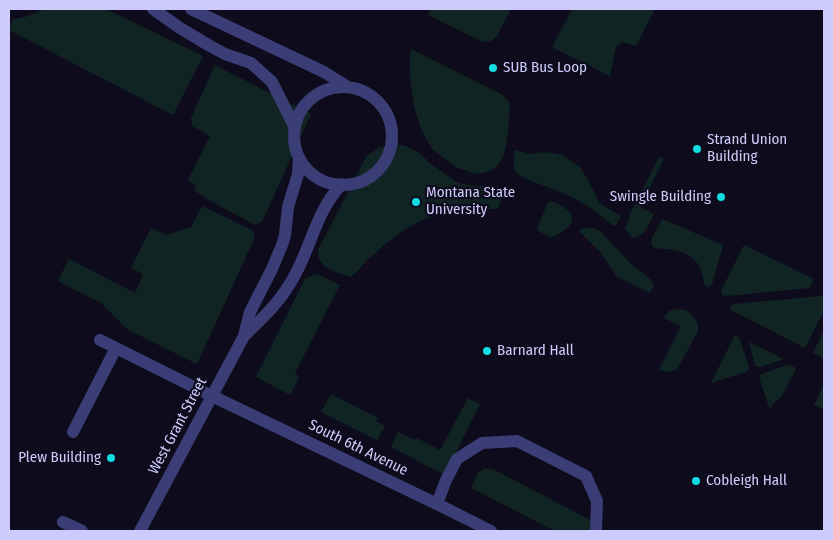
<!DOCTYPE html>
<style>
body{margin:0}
#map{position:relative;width:833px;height:540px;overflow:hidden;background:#0e0c1c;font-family:"Fira Sans Condensed",sans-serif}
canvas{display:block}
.frame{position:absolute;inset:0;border:10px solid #cdcbfb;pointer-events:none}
</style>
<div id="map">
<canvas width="833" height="540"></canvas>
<div class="frame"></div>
</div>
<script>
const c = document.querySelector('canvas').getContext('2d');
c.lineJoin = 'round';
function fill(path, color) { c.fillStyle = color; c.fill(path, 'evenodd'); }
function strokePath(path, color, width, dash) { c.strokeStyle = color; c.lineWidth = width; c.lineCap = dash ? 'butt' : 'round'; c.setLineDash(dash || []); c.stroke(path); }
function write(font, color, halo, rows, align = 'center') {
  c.font = font + ' "Fira Sans Condensed",sans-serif'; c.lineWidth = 4.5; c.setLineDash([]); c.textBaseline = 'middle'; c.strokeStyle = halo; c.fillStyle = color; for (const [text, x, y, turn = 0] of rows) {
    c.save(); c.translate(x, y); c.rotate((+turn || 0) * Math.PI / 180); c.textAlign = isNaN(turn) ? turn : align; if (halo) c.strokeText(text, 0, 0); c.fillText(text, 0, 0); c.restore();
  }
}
const green = new Path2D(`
 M42,9h64l97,47 -30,59 -164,-85 4,-11c10,-1 21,-4 29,-10z
 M431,9h80l-14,27 -6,5 -8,1 -55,-27z
 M572,9h83l-19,37 -13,-4 -7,5 -6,29 -58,-29z
 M411,49l90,45 6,5 3,7c-2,15 -1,44 -10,56 -7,10 -19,14 -30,10 -4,-2 -10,-3 -14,-5 -6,-4 -20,-14 -24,-19 -18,-24 -25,-70 -21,-99z
 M215,65l96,49 -49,108 -7,3 -48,-26 -13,-9 2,-5 -8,-5 22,-44 -18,-10 -1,-8z
 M393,144l13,2 12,6 13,12 27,19 16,3 27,1c1,7 1,16 -4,22 -19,0 -39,0 -58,5 -25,7 -48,24 -66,41 -8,7 -14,15 -22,22 -9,-2 -29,-9 -32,-18 -1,-3 -1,-6 -1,-9l48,-93 12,-9z
 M515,150l15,4 16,-2 17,3 17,12 14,24 5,12 22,13 -5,9h-4c-15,-13 -30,-24 -49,-32 -10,-5 -40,-13 -46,-20 -5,-7 -3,-15 -2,-23z
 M659,157l5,2 -24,48 14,7c-5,10 -9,23 -21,24l-8,-9 5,-11 -1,-2z
 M550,201c11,3 31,13 18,26 -4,5 -12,8 -17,11l-14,-8 10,-26z
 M202,206l50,24 3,7 -58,127 -70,-35 -26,-26 -43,-22 11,-22 66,34 8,-19 -12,-6 20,-40 16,7 24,-8z
 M662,219l61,26 -11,40 -4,2 -4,-3c-3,-24 -13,-32 -37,-35 -7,-1 -7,1 -15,-3l-1,-6z
 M584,228h11l6,4 29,31 21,17 3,5 -4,8 -34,-17 -14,-22 -23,-23z
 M744,245l70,34 -5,9 -82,8 -5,-1 -1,-4z
 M318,274l22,11 -45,88 4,4 -9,18 -34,-18 49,-98 6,-3z
 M822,296l2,2v13l-19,37 -74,-38 -1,-3 3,-3z
 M677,309l9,1 7,6 5,8v7l-20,37 -8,4 -11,-2 22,-44 -17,-8 5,-7z
 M824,330v28l-11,-5z
 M735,335l4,3 10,28v4l-3,2 -35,11z
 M749,342l35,17 -23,8h-4l-2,-2z
 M790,364l6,5 -14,27 -10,9 -2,5 -10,-30v-5l4,-2z
 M824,384v26l-10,-5z
 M331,394l47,24 -2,3 9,5 -8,14 -56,-28z
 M468,398l12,6 -35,71 -54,-28 7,-15 17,8 2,-2 23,12z
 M485,468l8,1 97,51 3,6 -2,5h-36l-84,-43 7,-15z`);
const service = new Path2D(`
 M100,340l112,56
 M73,432l43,-84
 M437,504l9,-24 11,-21 25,-16 35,-2 69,35 11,25 -1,30
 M63,522l19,9`);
const minor = new Path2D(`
 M153,9l27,19 30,18 15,8 26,9 21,19 23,46
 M191,9l133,63 24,15
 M294 136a49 49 0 1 1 98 0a49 49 0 1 1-98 0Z
 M244,336c22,-21 38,-36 52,-63 16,-30 21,-63 46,-89
 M212,396l225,108 54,27
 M140,531l104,-195 6,-24 22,-43 10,-24 3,-10 3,-28 10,-33 1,-17`);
const markers = [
 [493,68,5,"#10dce2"],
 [697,149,5,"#10dce2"],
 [721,197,5,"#10dce2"],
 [416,202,5,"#10dce2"],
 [487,351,5,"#10dce2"],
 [111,458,5,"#10dce2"],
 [696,481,5,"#10dce2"]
];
const poiNames = [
 ["SUB Bus Loop",503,68],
 ["Strand Union",707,140],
 ["Building",707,157],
 ["Montana State",426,193],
 ["University",426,210],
 ["Swingle Building",711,197,"right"],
 ["Barnard Hall",497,351],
 ["Plew Building",101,458,"right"],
 ["Cobleigh Hall",706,481]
];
const streetNames = [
 ["West Grant Street",178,426,-62],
 ["South 6th Avenue",358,448,26]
];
fill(green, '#102523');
strokePath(service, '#3b3d77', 12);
strokePath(minor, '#3b3d77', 12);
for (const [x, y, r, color] of markers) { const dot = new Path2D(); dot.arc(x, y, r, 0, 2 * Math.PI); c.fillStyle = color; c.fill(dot); strokePath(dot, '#0e0c1c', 2); }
write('15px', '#cdcbfb', '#0e0c1c', poiNames, 'left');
write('15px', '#cdcbfb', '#0e0c1c', streetNames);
</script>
